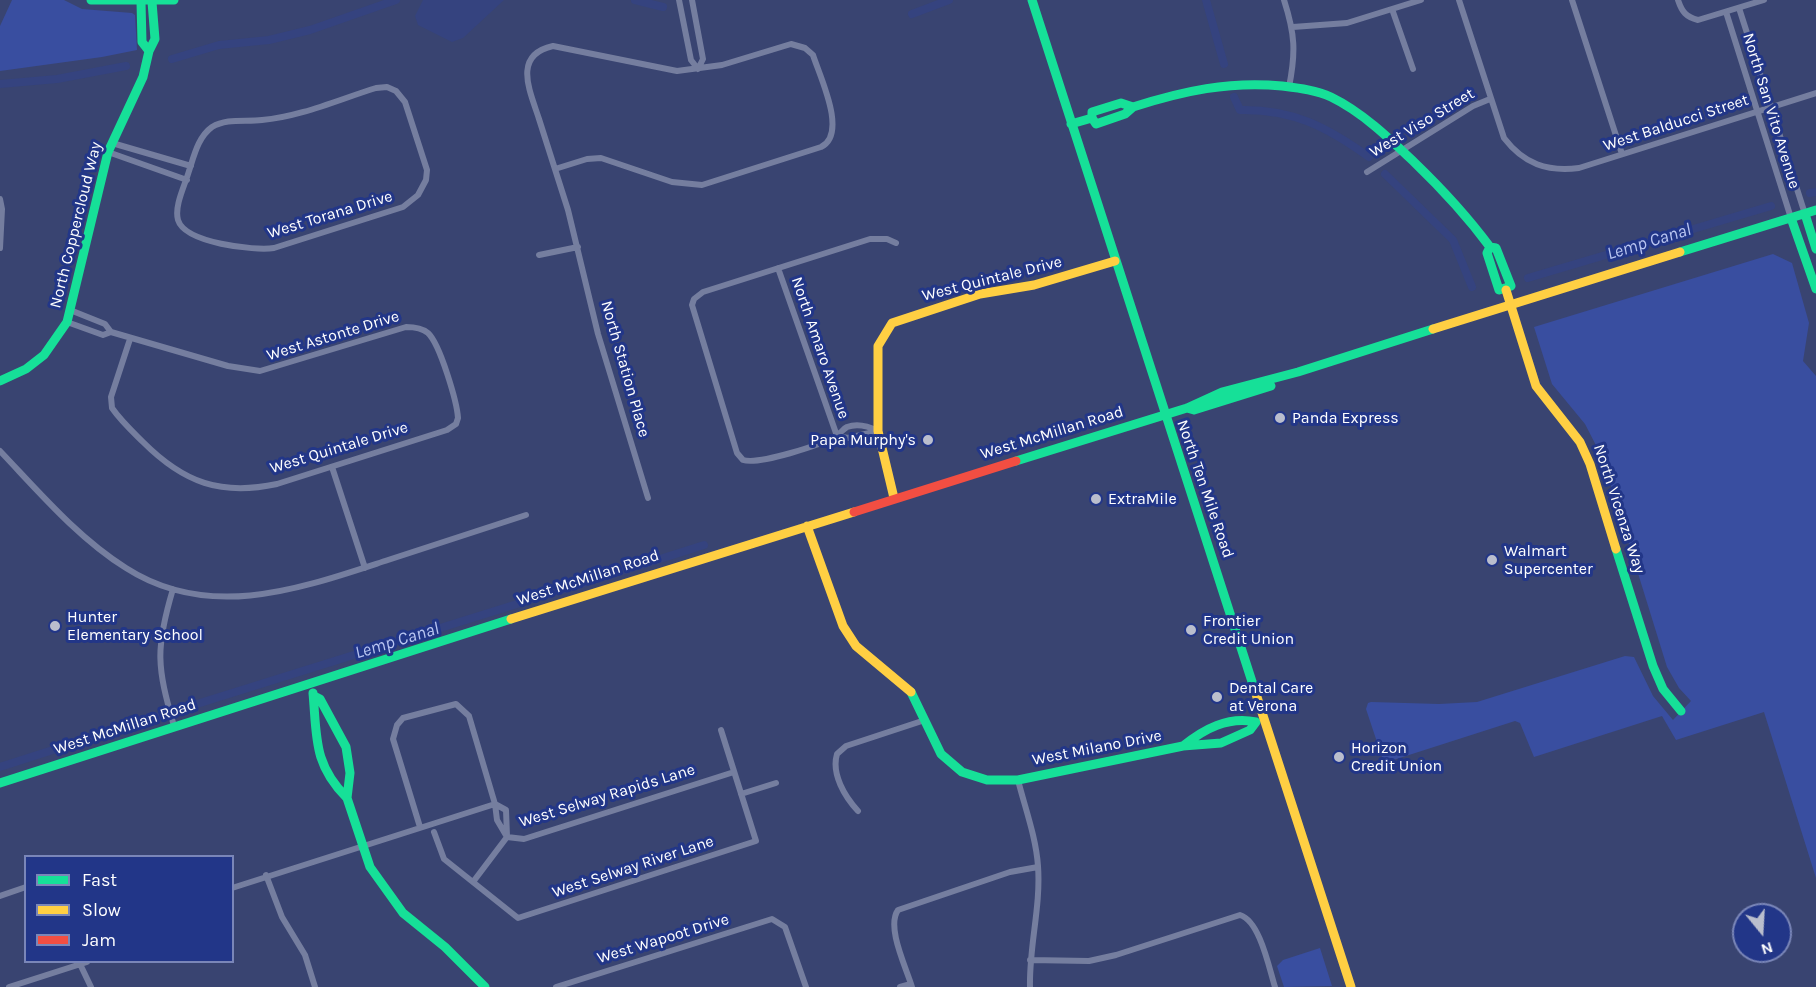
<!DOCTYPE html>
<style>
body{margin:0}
#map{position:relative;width:1816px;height:987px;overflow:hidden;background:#394471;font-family:Karla,sans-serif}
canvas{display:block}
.legend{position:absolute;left:24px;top:855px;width:210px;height:108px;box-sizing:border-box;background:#223688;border:2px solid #7a86b8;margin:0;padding:8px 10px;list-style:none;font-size:18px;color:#fff}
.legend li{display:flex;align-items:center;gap:12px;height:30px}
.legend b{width:30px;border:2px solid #7a86b8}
.north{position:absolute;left:1732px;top:903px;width:60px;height:60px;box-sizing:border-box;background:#223688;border:2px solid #7a86b8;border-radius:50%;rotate:162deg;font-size:16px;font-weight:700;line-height:24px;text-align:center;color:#fff}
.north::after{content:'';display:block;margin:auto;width:21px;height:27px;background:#babecd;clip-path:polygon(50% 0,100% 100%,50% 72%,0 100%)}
</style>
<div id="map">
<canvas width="1816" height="987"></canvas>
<ul class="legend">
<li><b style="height:8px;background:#16e098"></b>Fast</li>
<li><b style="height:8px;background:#ffcf43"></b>Slow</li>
<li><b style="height:8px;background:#f24e42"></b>Jam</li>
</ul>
<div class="north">N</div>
</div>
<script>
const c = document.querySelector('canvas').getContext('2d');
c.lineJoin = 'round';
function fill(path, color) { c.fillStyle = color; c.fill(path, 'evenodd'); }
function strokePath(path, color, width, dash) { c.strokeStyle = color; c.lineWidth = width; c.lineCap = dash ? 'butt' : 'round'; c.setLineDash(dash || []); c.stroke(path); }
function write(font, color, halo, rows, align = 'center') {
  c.font = font + ' Karla,sans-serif'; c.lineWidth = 6; c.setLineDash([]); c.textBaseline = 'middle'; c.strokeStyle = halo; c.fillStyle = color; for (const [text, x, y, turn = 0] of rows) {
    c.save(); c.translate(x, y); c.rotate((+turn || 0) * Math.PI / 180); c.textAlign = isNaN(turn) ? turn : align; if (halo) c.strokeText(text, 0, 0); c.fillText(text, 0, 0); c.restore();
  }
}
const green = new Path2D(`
 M12,0h52l18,9 50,4 3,2 2,35 -35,7 -102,14v-45z
 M1773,254l19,9 17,60 -6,38 13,15v502l-52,-166 -88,28 -14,-24 -128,41 -14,-34 -5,-2 -131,42 -18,-54 2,-6 3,-1 68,2 38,-2 148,-46 9,1 19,39 20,24 18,-19 -12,-13 -12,-21 -65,-210 -17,-33 -33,-40 -18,-57z
 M1320,948l12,38 -48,1 -7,-21 6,-6z`);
const water = new Path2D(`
 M423,0h81l-41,38 -11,4 -34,-17 -3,-9z`);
const canal = new Path2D(`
 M635,0l28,7
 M1206,0l18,64
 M912,14l37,-14
 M172,59l47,-14 50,-5 41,-10 86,-30
 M0,84l57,-5 69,-13
 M1234,97l6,13c53,-1 87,17 129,47
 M1385,174l68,66 19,47
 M1810,193l6,-1
 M1528,278l243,-72
 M616,573l88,-28
 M184,708l426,-133
 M0,767l159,-51`);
const street = new Path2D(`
 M679,0l12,60 7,9 5,-10 -11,-59
 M1284,0c11,34 12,52 5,87
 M1459,0l45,138c20,26 43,34 75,30l237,-75
 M1572,0l50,154
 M1678,0c4,12 8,17 20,20l66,-20
 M1739,8l66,206
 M1392,9l21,60
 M1726,12l65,206
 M1293,27l54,-4 74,-23
 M387,87l9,4 9,11 22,68 -1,10 -8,15 -15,12 -129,41c-20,3 -89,-5 -96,-28 -4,-14 7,-35 11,-49 5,-15 9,-34 23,-44 15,-9 33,-5 50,-7 38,-3 78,-21 114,-32z
 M112,143l79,23
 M108,152l79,28
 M555,169l32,-10 14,-1 71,24 30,3 119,-38c27,-13 -1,-70 -8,-92l-8,-7 -14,-4 -69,21 -45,6 -124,-25c-41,9 -23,45 -14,73l29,91 30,124 50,164
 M1367,172l106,-66 17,-7
 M0,199l2,10 -2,39
 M539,255l39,-8
 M778,268l59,168
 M67,322l36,13 8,-3 -6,-8 -35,-14
 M111,332l117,34 32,5 146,-44c8,0 16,1 22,6 12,11 29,69 30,85l-2,6 -9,6 -170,54c-56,12 -93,-1 -134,-42 -11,-11 -22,-21 -31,-34l-1,-11 19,-58
 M837,436l11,2 30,-7c-10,-5 -20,-8 -31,-4 -4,2 -7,7 -11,9 -15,9 -77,29 -93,24l-6,-7 -45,-148 2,-6 9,-7 167,-53h17l9,4
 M0,451c39,41 78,87 126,117 84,54 176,20 262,-8 46,-15 92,-30 138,-45
 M332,467l33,101
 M173,589c-18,60 -16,78 1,137
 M1018,780c7,28 18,57 20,86 3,41 -9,80 -8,121
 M741,794l35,-11
 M495,804l11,6 1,26
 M858,811c-13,-14 -27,-37 -21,-57l9,-8 79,-26
 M420,827l-27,-88 4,-14 6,-7 53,-14 13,12 26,88 2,16 10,17
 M434,832l10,27 74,59 238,-77 -35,-111
 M266,875l16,42 23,38 10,32
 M473,882l34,-45 17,2 210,-67
 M232,888l263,-84
 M0,896l26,-9
 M1030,960l59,1 27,-6 124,-40c20,6 29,53 35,72
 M80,964l11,23
 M9,987l78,-25
 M556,987l216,-68 13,8 21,60
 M900,987l11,-3
 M912,987c-6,-20 -26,-60 -14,-77l112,-38 28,-5`);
const fast = new Path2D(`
 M91,0h83
 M1032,0l224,694
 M141,2l1,40 7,9
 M1133,107c50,-16 96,-26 149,-21 16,2 34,4 49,11 31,15 58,41 83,65 27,26 53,54 76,85
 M1071,124l21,-6v-6l29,-9 12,4 -8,7 -29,10 -4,-6
 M1805,214l11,35
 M1791,218l25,71
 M1490,247l6,1 15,38 -12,4 -12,-37z
 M1680,252l136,-42
 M0,381l26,-12 18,-14 23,-33 41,-170 35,-75 6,-26 6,-12 -3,-37
 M1187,408l7,2 77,-24
 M1016,461l171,-53 35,-16 76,-20 135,-43
 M1616,549l37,117 10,23 18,22
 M911,692l30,62 21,18 25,8h31l165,-34 38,-3 29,-13 6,-8c-28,-6 -52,7 -73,24
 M313,693c4,44 0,71 34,105
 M314,696l6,3 26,48 4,26 -3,25 23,69 33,46 42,34 40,40
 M0,783l511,-164`);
const slow = new Path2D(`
 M1506,290l30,96 44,56 10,22 26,85
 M1433,329l247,-77
 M894,498l-16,-67v-85l14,-23 88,-29 54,-9 81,-24
 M807,526l36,100 13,20 55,46
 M511,619l343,-107
 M1256,694l95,293`);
const jam = new Path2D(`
 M854,512l162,-51`);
const markers = [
 [1280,418,6,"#babecd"],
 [928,440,6,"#babecd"],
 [1096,499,6,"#babecd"],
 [1492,560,6,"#babecd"],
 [55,626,6,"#babecd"],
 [1191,630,6,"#babecd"],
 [1217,697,6,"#babecd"],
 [1339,757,6,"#babecd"]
];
const streetNames = [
 ["North San Vito Avenue",1771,111,73],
 ["West Viso Street",1422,123,-31],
 ["West Balducci Street",1676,123,-18],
 ["West Torana Drive",330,215,-17],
 ["North Coppercloud Way",76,225,-76],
 ["West Quintale Drive",992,279,-14],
 ["West Astonte Drive",333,336,-17],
 ["North Amaro Avenue",820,348,71],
 ["North Station Place",625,369,74],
 ["West McMillan Road",1052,433,-17],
 ["West Quintale Drive",339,448,-17],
 ["North Ten Mile Road",1205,489,71],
 ["North Vicenza Way",1619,509,72],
 ["West McMillan Road",588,578,-18],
 ["West McMillan Road",125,727,-18],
 ["West Milano Drive",1097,748,-11],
 ["West Selway Rapids Lane",607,796,-17],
 ["West Selway River Lane",633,867,-18],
 ["West Wapoot Drive",663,939,-17]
];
const poiNames = [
 ["Panda Express",1292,418],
 ["Papa Murphy's",916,440,"right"],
 ["ExtraMile",1108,499],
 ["Walmart",1504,551],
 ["Supercenter",1504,569],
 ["Hunter",67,617],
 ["Elementary School",67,635],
 ["Frontier",1203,621],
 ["Credit Union",1203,639],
 ["Dental Care",1229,688],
 ["at Verona",1229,706],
 ["Horizon",1351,748],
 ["Credit Union",1351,766]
];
const waterNames = [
 ["Lemp Canal",1649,242,-17],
 ["Lemp Canal",397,641,-17]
];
fill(green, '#394ea0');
fill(water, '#35437f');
strokePath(canal, '#35437f', 8);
strokePath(street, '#757e9f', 6);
strokePath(fast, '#16e098', 9);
strokePath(slow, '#ffcf43', 9);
strokePath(jam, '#f24e42', 9);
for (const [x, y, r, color] of markers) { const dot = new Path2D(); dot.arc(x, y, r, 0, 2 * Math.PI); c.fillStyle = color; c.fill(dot); strokePath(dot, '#223688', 2); }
write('16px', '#fff', '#223688', streetNames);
write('16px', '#fff', '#223688', poiNames, 'left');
write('italic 18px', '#b9c5f1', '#223688', waterNames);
</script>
